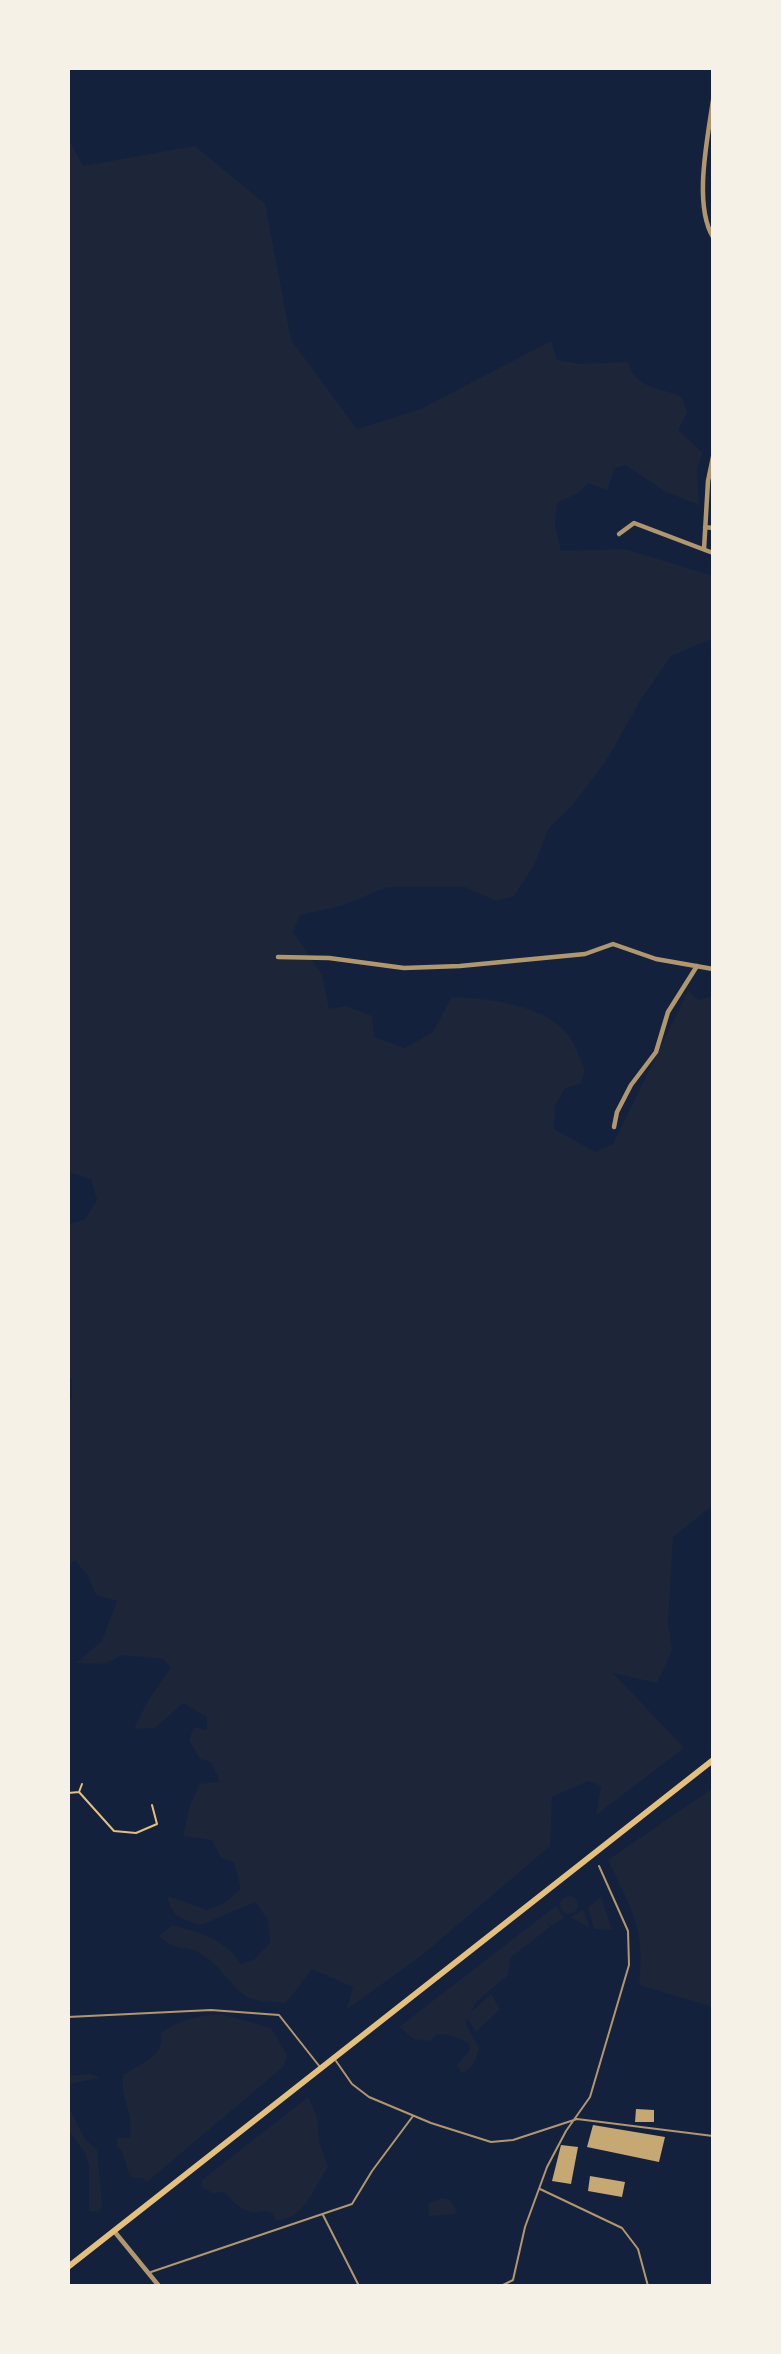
<!DOCTYPE html>
<style>
body{margin:0}
#map{position:relative;width:781px;height:2354px;overflow:hidden;background:#14213d;font-family:"Public Sans",sans-serif}
canvas{display:block}
.frame{position:absolute;inset:0;border:70px solid #f6f1e7;pointer-events:none}
</style>
<div id="map">
<canvas width="781" height="2354"></canvas>
<div class="frame"></div>
</div>
<script>
const c = document.querySelector('canvas').getContext('2d');
c.lineJoin = 'round';
function fill(path, color) { c.fillStyle = color; c.fill(path, 'evenodd'); }
function strokePath(path, color, width, dash) { c.strokeStyle = color; c.lineWidth = width; c.lineCap = dash ? 'butt' : 'round'; c.setLineDash(dash || []); c.stroke(path); }
const green = new Path2D(`
 M68,138l15,28 112,-20 70,58 26,136 66,89 64,-20 130,-68 6,19 22,4 49,-2c7,27 32,25 54,35l5,16 -9,17 25,23 -6,15 2,37 -33,-13 -40,-27 -11,3 -8,22 -19,-7 -10,10 -21,10 -2,23 6,25 64,-2 88,27v62l-42,18 -31,45 -34,60 -35,46 -22,21 -15,37 -20,31 -18,5 -31,-14h-78l-46,19 -41,9 -7,17 29,43 7,34 17,-3 26,10 2,21 30,11 28,-15 20,-36c34,1 95,8 117,39 7,10 11,23 16,34l-5,14 -15,4 -10,18 -1,23 41,23 18,-8 75,-153 10,9 12,-3 3,-5v513l-40,32 -5,85 4,29 -15,32 -44,-10 71,75 -88,67 5,-29 -13,-5 -36,16 -2,49 -129,110 -74,53 6,-22 -41,-18 -26,34c-13,-1 -33,-1 -43,-9 -15,-11 -24,-31 -45,-42 -17,-8 -20,1 -39,-16l14,-11c27,8 52,14 68,39l14,-5 15,-16 -2,-23 -13,-18 -54,23c-17,-5 -32,-9 -33,-29l39,14 16,-6 18,-15 -7,-27 -13,-4 -9,-18 -29,-4 7,-31 10,-21 20,-2 -9,-20 -11,-3 -11,-19 5,-13 13,3v-13l-24,-14 -28,25 -21,1 15,-30 22,-32 -8,-8 -41,-4 -17,9 -29,-1 26,-22 15,-40 -21,-6 -8,-19 -13,-16 -7,6v-168l4,1v-20l-4,-2v-152l17,-6 12,-19 -6,-21 -23,-7z
 M713,1788v219l-74,-22c7,-56 -8,-76 -31,-125z
 M560 1905a9 9 0 1 1 18 0a9 9 0 1 1-18 0Z
 M601,1897l11,33 -18,-1 -6,-22z
 M556,1906l8,12 -12,8 -6,-4 4,5 -40,31 -2,17 -31,26 -7,12 21,-19 9,15 -24,23 -9,-14 -1,6 13,24c-3,12 -5,19 -17,25l-5,-8 13,-15 -1,-6c-9,-7 -20,-10 -32,-10l-7,7 -16,-2 -15,-12z
 M583,1910l7,18 -20,-11z
 M221,2014l50,14 16,27 -3,11 -137,116 -5,-4h-9c-9,-8 -6,-23 -16,-32v-8h13c4,-29 -10,-38 -7,-63 17,-11 42,-18 38,-42 18,-14 38,-17 60,-19z
 M90,2074l10,4 -32,6v-8z
 M308,2097l9,20 2,25 9,25c-14,19 -24,55 -53,53l-2,-7c-9,-4 -10,-1 -18,-1 -11,1 -24,-12 -31,-20l-11,1 -12,-6 1,-7z
 M68,2106l17,33 12,11 5,54 -3,8 -10,-1v-45l-4,-13 -17,-23z
 M442,2198l8,2 6,9 -1,5 -26,2 -1,-12z`);
const building = new Path2D(`
 M636,2109l18,1v12h-19z
 M593,2125l72,12 -6,25 -72,-15z
 M561,2145l17,2 -7,37 -19,-3z
 M590,2176l35,6 -3,15 -34,-6z`);
const path = new Path2D(`
 M79,1792l35,39 22,2 21,-9 -5,-19
 M68,1793l11,-1 3,-8`);
const service = new Path2D(`
 M68,2017l143,-7 68,5 41,52
 M336,2061l16,23 17,13 62,26 60,19 22,-2 64,-21 136,17
 M540,2189l82,39 16,21 10,37
 M323,2215l36,71
 M151,2272l201,-68 20,-33 41,-55
 M501,2286l12,-6 12,-53 22,-60 19,-36 24,-34 39,-132 -1,-34 -29,-65`);
const minor = new Path2D(`
 M713,100c-5,37 -20,104 0,137
 M705,527l8,1
 M619,534l15,-11 79,30
 M704,549l4,-68 5,-24
 M278,957l51,1 75,10 56,-2 125,-12 28,-10 43,15 57,10
 M614,1127l3,-15 14,-27 25,-33 12,-40 29,-46
 M114,2231l45,55`);
const secondary = new Path2D(`
 M68,2267l645,-507`);
fill(green, '#1d2539');
fill(building, '#c6a872');
strokePath(path, '#e5c07b', 2);
strokePath(service, '#b1986c', 2);
strokePath(minor, '#b1986c', 4.5);
strokePath(secondary, '#e5c07b', 6);
</script>
